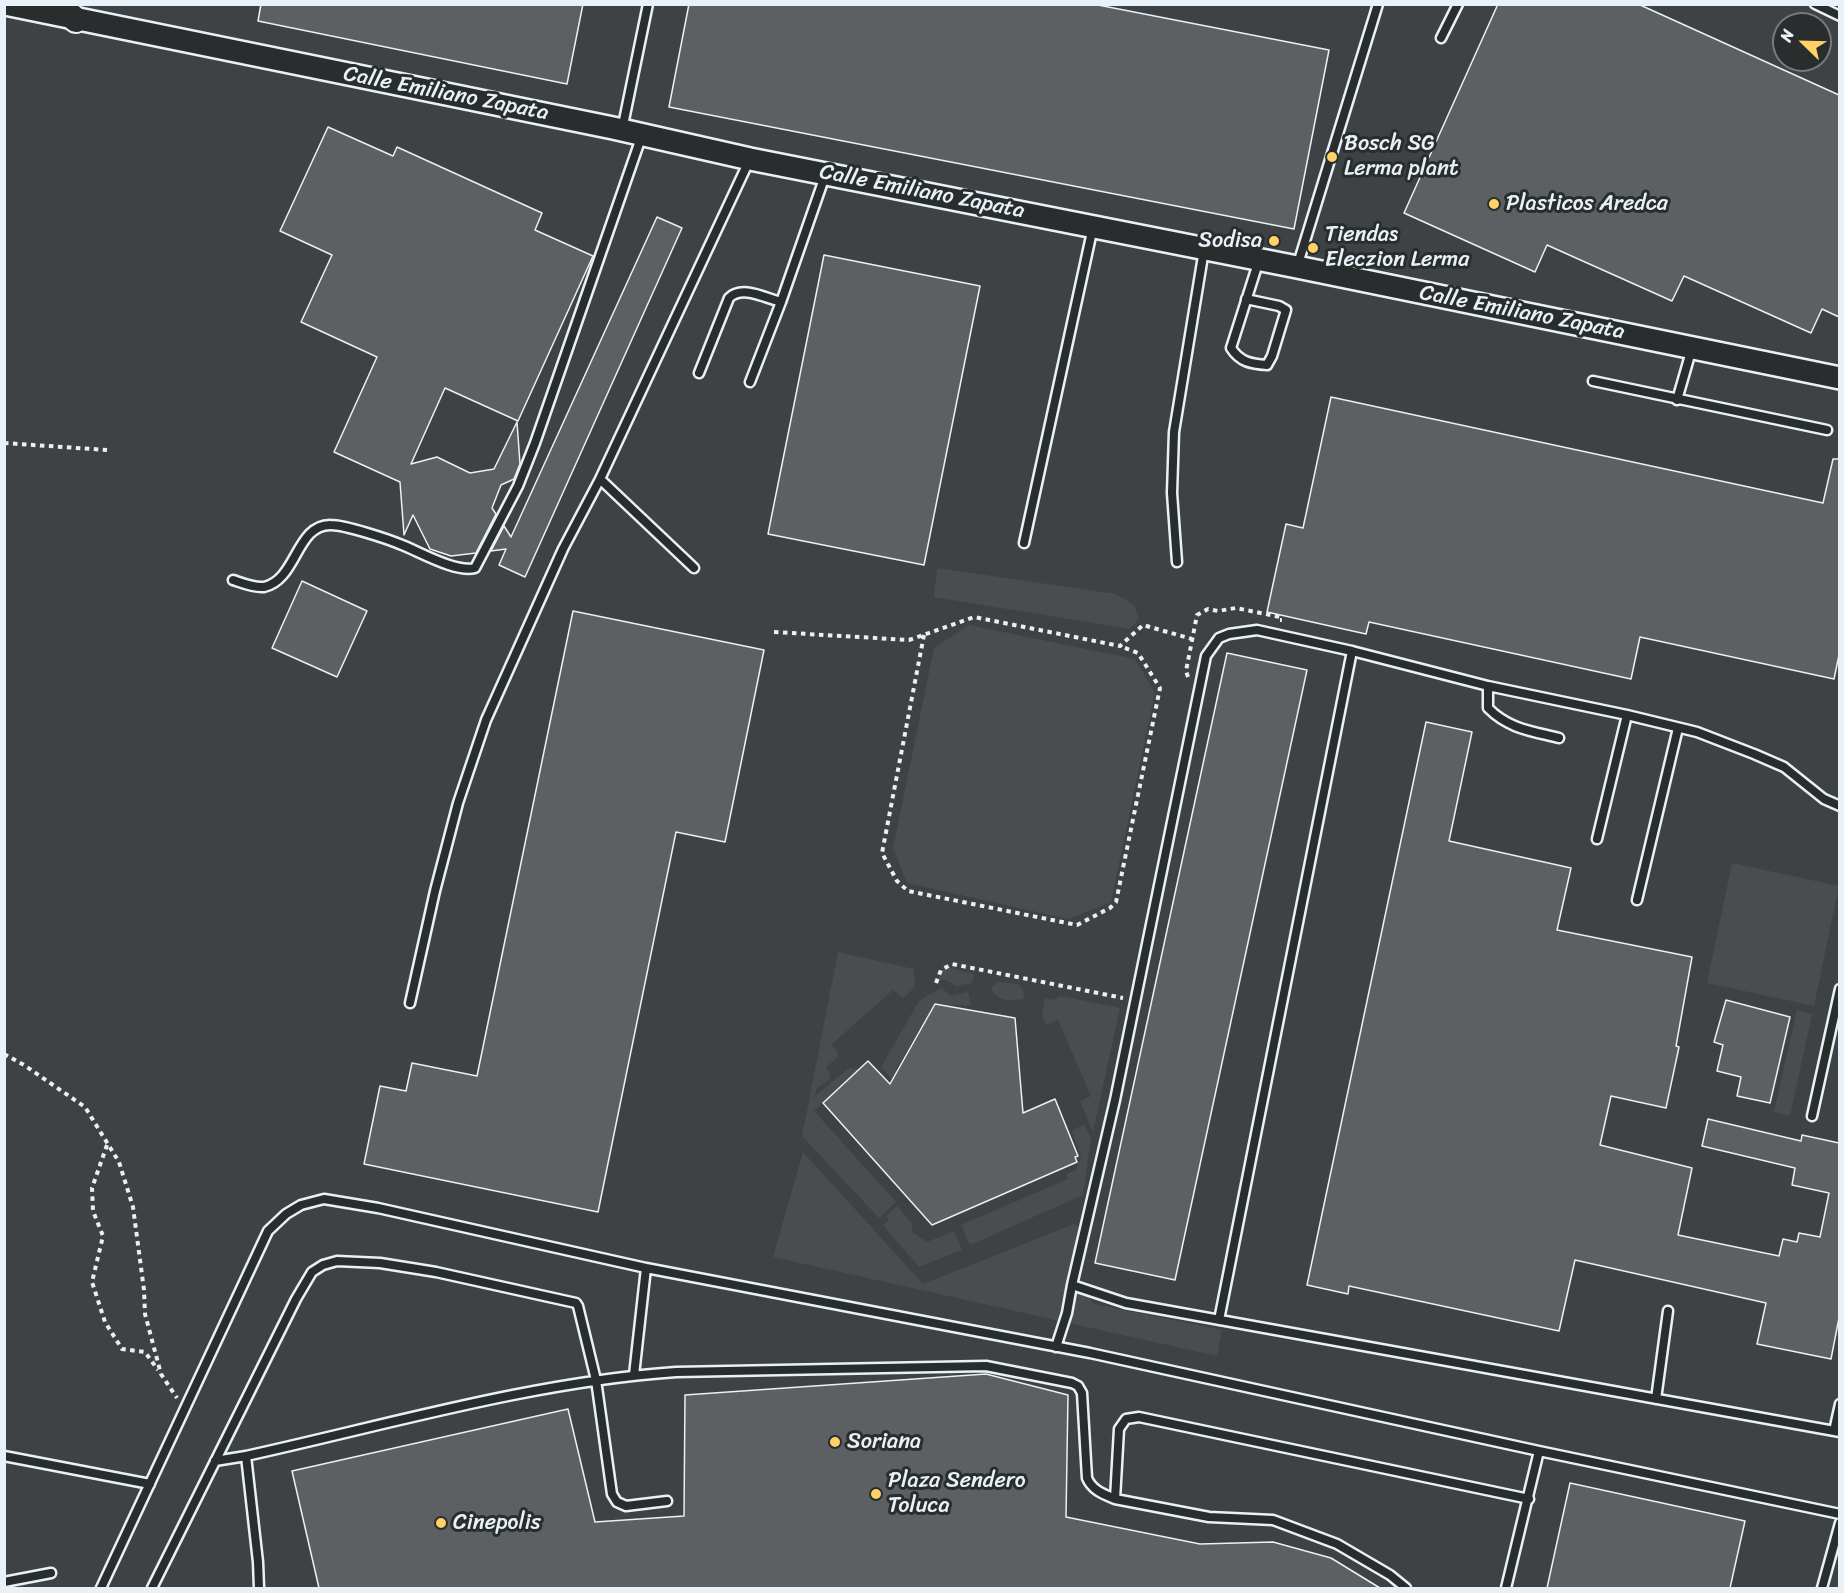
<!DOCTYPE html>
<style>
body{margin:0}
#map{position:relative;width:1844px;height:1593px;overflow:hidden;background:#323536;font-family:Sriracha,sans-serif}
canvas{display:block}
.frame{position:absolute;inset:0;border:6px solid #e8f1f8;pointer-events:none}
.north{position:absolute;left:1772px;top:12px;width:60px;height:60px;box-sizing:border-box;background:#2a2d2e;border:2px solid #767b7f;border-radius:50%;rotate:293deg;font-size:16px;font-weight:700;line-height:24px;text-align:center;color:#e8f1f8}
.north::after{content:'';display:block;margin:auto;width:21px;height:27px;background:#ffd166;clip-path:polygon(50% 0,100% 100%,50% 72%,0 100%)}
</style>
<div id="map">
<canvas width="1844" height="1593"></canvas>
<div class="frame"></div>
<div class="north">N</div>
</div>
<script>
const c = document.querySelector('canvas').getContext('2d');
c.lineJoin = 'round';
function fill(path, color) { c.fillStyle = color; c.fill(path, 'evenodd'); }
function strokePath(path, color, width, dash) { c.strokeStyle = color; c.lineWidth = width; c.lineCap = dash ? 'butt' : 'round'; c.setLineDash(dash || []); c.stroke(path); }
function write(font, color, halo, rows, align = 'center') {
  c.font = font + ' Sriracha,sans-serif'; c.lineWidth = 6; c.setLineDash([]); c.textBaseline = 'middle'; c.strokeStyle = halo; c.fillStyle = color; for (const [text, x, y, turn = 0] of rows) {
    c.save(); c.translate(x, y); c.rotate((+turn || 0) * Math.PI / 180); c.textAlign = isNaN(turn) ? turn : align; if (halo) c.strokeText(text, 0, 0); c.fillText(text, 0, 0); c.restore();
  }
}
const built = new Path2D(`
 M5,5h1834v1583h-1834zM1784,24h36v36h-36z`);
const green = new Path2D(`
 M937,568l179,26 18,11 5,14 -10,10 -195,-32z
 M969,625l166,34 20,34 -44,209 -43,17 -161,-36 -14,-35 41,-200z
 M1732,863l107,23 -25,120 -107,-23z
 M838,952l76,17 1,18 -12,11 -10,-8 -61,54 7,12 -13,11 5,11 -14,10 -3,9 35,-29 10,1 -45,42 82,91 -17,16 -77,-82z
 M946,967l28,7 -2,9 -16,3 -10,-6h-8l3,-8z
 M998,982l20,2 5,6 1,9c-13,2 -28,3 -33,-11z
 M942,987l7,9 19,-4 3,14 -36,-2 -40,67 53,56 -3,10 -64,-70 38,-66z
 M1060,996l60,12 -27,124 -13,-31 11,-5 -33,-76 -12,5 -4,-9 3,-18 9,2z
 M1797,1010l15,4 -22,102 -16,-4z
 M1084,1124l7,15 -8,56 -113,50 -9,-20 107,-46 -2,-5 10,-4 5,-14 -9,-25z
 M803,1152l120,132 151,-60 7,5c-2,31 -10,50 13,75l128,26 -5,26 -444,-99z
 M897,1206l16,19 -2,6 16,11 27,-11 8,19 -43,17 -36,-42 6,-5 -3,-4z`);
const building = new Path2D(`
 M261,4h322l-16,80 -309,-63z
 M689,4h404l236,46 -35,179 -625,-122z
 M1498,4h140l201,91v222l-17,-8 -11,24 -127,-57 -12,25 -125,-56 -12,27 -131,-59z
 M328,127l65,29 4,-9 145,66 -7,17 58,26 -75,165 -73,-33 -34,76 26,-7 33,16 24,-4 23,-47 3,42 -6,15 -13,6 -9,23 4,6 -20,39 -25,3 -21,-7 -17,-34 -9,20 -4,-53 -66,-30 43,-95 -76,-35 31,-67 -52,-24z
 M657,217l25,11 -157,349 -26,-12 7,-16 -15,2 13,-25 7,11z
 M824,255l156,31 -56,279 -156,-31z
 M1331,397l492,106 10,-44h6v196l-5,24 -194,-42 -9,42 -262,-57 -3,12 -99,-22 19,-88 17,4z
 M302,581l65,30 -30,66 -65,-29z
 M573,611l191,39 -39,192 -49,-10 -78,380 -234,-48 16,-78 26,5 6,-28 65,13z
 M1227,653l80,17 -132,610 -80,-17z
 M1426,722l46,10 -23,109 122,27 -14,62 135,27 -16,89 3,1 -13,61 -55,-12 -11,49 92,23 -14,67 101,21 4,-17 14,3 2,-9 21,4 9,-44 -37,-8 3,-17 -93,-22 6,-27 93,22 1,-6 37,8v175l-8,41 -74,-15 9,-41 -191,-43 -16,71 -210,-45 -1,8 -41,-9z
 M1726,1000l64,17 -20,86 -33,-7 4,-19 -24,-6 6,-26 -9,-3z
 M935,1004l80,14 8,95 32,-14 23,57 -3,1 2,5 -145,63 -109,-122 45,-42 22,23z
 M986,1374l82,21 -2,122 134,27 73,-2 58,16 49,30h-1061l-27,-117 276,-62 27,113 89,-6 1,-121z
 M1570,1483l175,38 -15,67h-183z`);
const path = new Path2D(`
 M4,443l103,7
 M774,632l135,8 65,-23 146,29 23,-21 49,14
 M924,635l-42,218 15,28 11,10 169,34 33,-17 6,-6 44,-214 -22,-35 -18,-7
 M1188,677l-2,-6 11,-56 11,-6 10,2 18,-3 44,9 2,3h-2
 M936,983l5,-13 11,-6 171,34
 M4,1054l20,11 61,42 34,55 14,45 11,83 1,24 16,60 16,24
 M107,1145l-15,43 1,23 10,25 -11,46 13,40 17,27 23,3 13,18`);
const service = new Path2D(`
 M1815,4l25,12
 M1441,38l17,-34
 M622,130l26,-126
 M1297,267l81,-263
 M1246,299l33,7 7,4 -14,46 -5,9c-16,-1 -27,-3 -36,-17l28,-88
 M781,302l45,-129
 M699,373l30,-75c13,-13 36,0 52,4l-31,80
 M1593,381l234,49
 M1677,400l15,-52
 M600,479l94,89
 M1024,543l69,-316
 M1177,562l-5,-69 2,-61 30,-182
 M233,580c9,3 21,8 31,7 33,-7 32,-63 67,-62 14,0 57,14 71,20 18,7 54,28 73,23l43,-82 17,-43 107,-308
 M1488,686v22c21,21 43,23 71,30
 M1840,806l-16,-7 -40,-32 -30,-13 -57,-22 -70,-17 -139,-29 -136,-35 -95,-21 -28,4 -10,4 -13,18 -91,444 -43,185 54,18 714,129
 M1597,839l30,-124
 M1637,900l41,-172
 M410,1003l25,-112 23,-88 28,-83 77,-171 37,-70 149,-318
 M1812,1116l28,-127
 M1219,1320l133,-669
 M1056,1347l11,-34 5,-28
 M634,1375l12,-107
 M1656,1399l12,-88
 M1834,1431l6,-27
 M4,1456l146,28
 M215,1461l31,-5
 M1115,1499l4,-70 7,-10 13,-2 390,82
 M4,1582l47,-9
 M101,1588l167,-357 18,-17 15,-9 23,-6 54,9 268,60 444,85 449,98 301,63
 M152,1588l144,-289 16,-27 11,-7 14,-4 43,2 56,9 140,31 2,3 18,74 16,114 5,8 9,4 41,-5
 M259,1588l-1,-26 -12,-106c141,-31 286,-74 430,-84l310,-6 86,17 6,3 4,7 5,85c5,12 16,16 28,21l94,18 64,3 64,24 53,31 16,13
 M1506,1588l33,-137
 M1822,1588l18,-65`);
const tertiary = new Path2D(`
 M5,4l608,124 137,31 547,108 543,111`);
const secondary = new Path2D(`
 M64,4l3,8 9,8`);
const markers = [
 [1332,157,6,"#ffd166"],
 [1494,204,6,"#ffd166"],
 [1274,241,6,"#ffd166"],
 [1313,248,6,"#ffd166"],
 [835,1442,6,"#ffd166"],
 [876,1494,6,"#ffd166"],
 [441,1523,6,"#ffd166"]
];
const streetNames = [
 ["Calle Emiliano Zapata",446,94,11],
 ["Calle Emiliano Zapata",922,192,11],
 ["Calle Emiliano Zapata",1522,313,11]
];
const poiNames = [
 ["Bosch SG",1344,144],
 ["Lerma plant",1344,169],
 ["Plasticos Aredca",1506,204],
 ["Tiendas",1325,235],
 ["Eleczion Lerma",1325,260],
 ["Sodisa",1262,241,"right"],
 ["Soriana",847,1442],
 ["Plaza Sendero",888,1481],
 ["Toluca",888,1506],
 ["Cinepolis",453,1523]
];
fill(built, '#3f4244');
fill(green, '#494d4f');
fill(building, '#5c6063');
strokePath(building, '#e8f1f8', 1.5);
strokePath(service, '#e8f1f8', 13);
strokePath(tertiary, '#e8f1f8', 26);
strokePath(secondary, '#e8f1f8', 28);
strokePath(path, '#e8f1f8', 4, [4.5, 4.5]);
strokePath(service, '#2a2d2e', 8);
strokePath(tertiary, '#2a2d2e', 21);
strokePath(secondary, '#2a2d2e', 24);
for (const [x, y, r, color] of markers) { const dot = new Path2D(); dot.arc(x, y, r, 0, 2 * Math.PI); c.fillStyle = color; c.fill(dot); strokePath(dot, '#2a2d2e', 2); }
write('22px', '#e8f1f8', '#2a2d2e', streetNames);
write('22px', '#e8f1f8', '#2a2d2e', poiNames, 'left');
</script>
